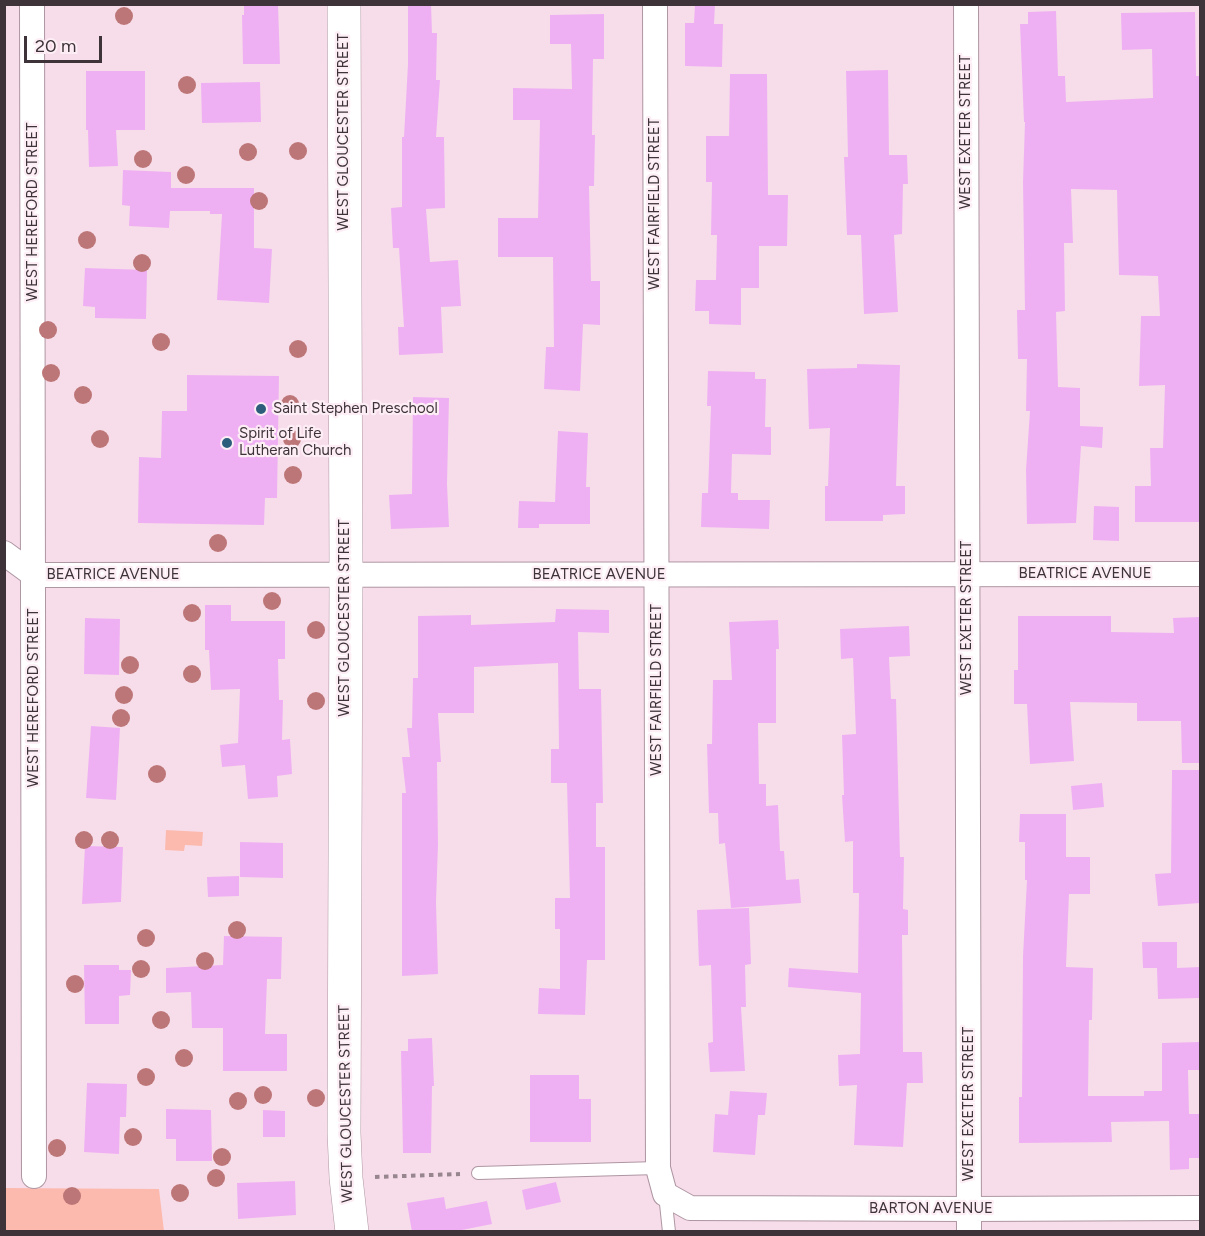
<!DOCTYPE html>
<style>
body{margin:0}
#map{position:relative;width:1205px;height:1236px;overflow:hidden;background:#f7ddea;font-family:Figtree,sans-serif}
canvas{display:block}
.frame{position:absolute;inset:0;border:6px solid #3d3338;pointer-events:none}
.scale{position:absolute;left:24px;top:36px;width:78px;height:27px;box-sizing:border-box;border:3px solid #3d3338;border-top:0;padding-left:8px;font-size:18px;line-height:21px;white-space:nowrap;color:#3d3338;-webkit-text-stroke:4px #fdedf5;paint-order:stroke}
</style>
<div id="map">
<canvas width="1205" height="1236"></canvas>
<div class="frame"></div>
<div class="scale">20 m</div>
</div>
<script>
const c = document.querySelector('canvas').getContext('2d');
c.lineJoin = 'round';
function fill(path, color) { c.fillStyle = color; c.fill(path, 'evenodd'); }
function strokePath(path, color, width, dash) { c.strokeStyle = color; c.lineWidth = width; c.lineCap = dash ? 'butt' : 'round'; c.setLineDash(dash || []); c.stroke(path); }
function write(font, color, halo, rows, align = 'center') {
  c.font = font + ' Figtree,sans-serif'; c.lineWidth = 4.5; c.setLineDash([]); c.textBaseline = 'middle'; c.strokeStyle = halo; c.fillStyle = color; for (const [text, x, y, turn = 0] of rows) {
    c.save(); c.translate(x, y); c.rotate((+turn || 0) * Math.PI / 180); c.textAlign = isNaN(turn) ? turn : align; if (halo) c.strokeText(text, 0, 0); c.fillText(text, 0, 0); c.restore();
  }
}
const green = new Path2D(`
 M166,830l37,2 -1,14 -17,-1 -1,6 -19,-1z
 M5,1188l154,1 5,42h-159z`);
const building = new Path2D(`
 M244,4h34l2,60h-37l-1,-49h2z
 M408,4h23l1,29h5l-1,47h4l-4,57h8l1,71 -19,1 4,53 28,-2 3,46 -20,1 2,46 -44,2 -1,-28h6l-5,-79h-6l-2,-40 11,-1v-70h2l4,-73z
 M695,4h20l-1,20h9l-1,43 -37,-1v-43h9z
 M1056,11l2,65h7l1,26 87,-4 -1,-49 -30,1 -1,-37 74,-1 1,64h4v446h-65v-36h16l-1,-38h13l2,-63 -26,1 2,-70h19l-2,-40 -39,-1 -2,-85 -46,-1 2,54h-9l1,68 -9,1 2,75 22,1v38l23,1 -1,21 -21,-2 -5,77 -49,1 -1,-54 4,-59h-4l1,-52h-9l-1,-49h8l-2,-128 2,-60h-1l-4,-98h8v-12z
 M604,14v45h-11l-1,76h3l-1,51h-5l2,95h9v44l-17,-1 -3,67 -36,-2 2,-42h8l-1,-90h-55v-39h40l2,-98h-27v-32l59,1 -1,-45h-21v-29z
 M888,70l1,85h18l1,29h-5l-1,50 -8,1 4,77 -34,2 -3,-79h-14l-3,-78h4l-2,-86z
 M86,71h59v59h-29l2,36 -29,1 -1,-37h-2z
 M730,74h37l1,121h20l-1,51h-28v42h-18v37l-32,-1v-13h-14l1,-31h20l1,-45h-6l1,-53h-6v-46h23z
 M260,82l1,40 -59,1 -1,-40z
 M123,170l48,2v16h83v60l18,1 -3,54 -52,-3 5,-86h-12v-3h-40l-1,17 -40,-2 1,-20 -8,-1z
 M85,268l62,2 -1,49 -51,-1v-11l-12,-1z
 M857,364l43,1 -4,121h9v28l-22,1v6h-58v-35h3l2,-58 -21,1 -2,-60 50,-1z
 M708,371l47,1v7h11l-1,48h6v28l-39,-1 -1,39h7v7h32l-1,29 -68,-2 1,-34h6l3,-87h-4z
 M187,375l92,1 -2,122h-12l-1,27 -126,-2 1,-66 22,1 1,-47h25z
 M413,397l36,1 -2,86 2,43 -58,2 -2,-34 23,-1z
 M558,431l30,2 -2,54h4v37h-51v4h-21l1,-27 36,1z
 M1094,506l25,1v34l-26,-1z
 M205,605h26v16h54v38h-7l1,41h4l-1,40 8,-1 2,35 -15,2 1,21 -30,2 -3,-34 -23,2 -2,-22 18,-2 2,-54 -29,1 -2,-40h-4z
 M556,609l53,1v23l-31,-1 1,57h22l2,114h-7v44h9v113h-18l-2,55 -47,-1 1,-26 21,1v-60h-5v-31h15l-3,-115h-16v-34h8l-1,-86 -84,4v46h-36l3,49h-4l1,83 -2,57 2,72 -36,2v-183h4l-4,-36h8l-3,-29h5l1,-50h5v-62l53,-1v10l84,-3z
 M1018,616h93v16l63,1 -1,-15 27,-1v146h-18l-1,-42h-44v-18l-67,-1 4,59 -44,3 -3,-60h-13v-34h4z
 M85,618l35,1 -1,56 -35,-1z
 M778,620l1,29h-3v74h-18l1,61h7v22l12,-1 2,46h4l2,29 13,-1 2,24 -70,5 -6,-65 -6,1 -1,-31h-9l-2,-69h5l1,-64h19l-3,-58z
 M909,626l1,30 -21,1 2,42h5l4,158h4l-1,52 5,1v25h-6l1,117h19l1,31h-16l-4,64 -49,-2 3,-60 -18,1 -1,-31 22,-1 1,-61 -73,-6 1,-19 69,5 1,-80h-6v-52l-8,1 -3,-47h2l-2,-60 14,-1 -3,-76 -12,1 -1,-30z
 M91,726l29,2 -4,72 -30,-2z
 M1172,770h28v133l-42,3 -3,-32 16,-1z
 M1102,783l2,24 -31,3 -2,-24z
 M1020,814h46v43h24v37h-21l-3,73 27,1 -1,52h-3l-1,76h56v-5h18v-48l38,-1v28h-12l1,44h11v44h-11v11l-19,1 -1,-49 -58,1 1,20 -93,1v-46h3l1,-141 4,-76h-2v-38h-6z
 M240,842l43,1v35l-43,-1z
 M85,846l38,1 -2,55 -39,2z
 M239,876v20l-31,1 -1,-20z
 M749,908l2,56 -6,1 1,42h-5l4,64 -35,1 -2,-29 5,-1 -2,-77 -12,1 -2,-56z
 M224,936l58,1 -1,42h-14l-2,55h22v37h-64v-43h-31l-1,-36 -25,1v-25l57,-3z
 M1142,942h35v26l23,-1v31l-42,1 -1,-31h-14z
 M84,965h35v5h12l-1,25 -11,1v28h-34z
 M432,1038l2,48h-2l-1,67h-28l-2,-102h7v-12z
 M530,1075h49v24h12v43h-61z
 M87,1083l40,1 -1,33h-6l-1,37 -35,-2z
 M730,1091l37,2 -2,22h-7l-3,40 -42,-3 2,-38 13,1z
 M166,1109l45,1 1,51h-36v-22h-10z
 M263,1110l22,1v26h-22z
 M295,1181l1,34 -58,4 -1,-36z
 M556,1182l5,20 -35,8 -4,-20z
 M444,1197l2,12 41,-8 5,23 -40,8h-40l-5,-29z`);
const path = new Path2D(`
 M375,1177l85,-3`);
const lane = new Path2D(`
 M478,1173l180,-5
 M665,1194l4,38`);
const street = new Path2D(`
 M32,4l2,1172
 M655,4l3,1164 7,26 25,14 279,1 231,-1
 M966,4l3,1228
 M4,553l30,22 1166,-1`);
const secondary = new Path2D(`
 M344,4l2,570 -2,559 2,45 6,54`);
const trees = [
 [124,16],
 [187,85],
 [298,151],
 [248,152],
 [143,159],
 [186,175],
 [259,201],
 [87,240],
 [142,263],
 [48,330],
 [161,342],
 [298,349],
 [51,373],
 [83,395],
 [290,404],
 [100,439],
 [292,439],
 [293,475],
 [218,543],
 [272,601],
 [192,613],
 [316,630],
 [130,665],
 [192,674],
 [124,695],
 [316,701],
 [121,718],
 [157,774],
 [84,840],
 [110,840],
 [237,930],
 [146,938],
 [205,961],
 [141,969],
 [75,984],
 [161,1020],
 [184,1058],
 [146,1077],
 [263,1095],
 [316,1098],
 [238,1101],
 [133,1137],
 [57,1148],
 [222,1157],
 [216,1178],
 [180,1193],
 [72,1196]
];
const markers = [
 [261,409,6,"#2c5d7b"],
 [227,443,6,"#2c5d7b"]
];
const streetNames = [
 ["WEST GLOUCESTER STREET",344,132,-90],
 ["WEST EXETER STREET",966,132,-90],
 ["WEST FAIRFIELD STREET",655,204,-90],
 ["WEST HEREFORD STREET",33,212,-90],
 ["BEATRICE AVENUE",1085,574],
 ["BEATRICE AVENUE",113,575],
 ["BEATRICE AVENUE",599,575],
 ["WEST GLOUCESTER STREET",345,618,-90],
 ["WEST EXETER STREET",967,618,-90],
 ["WEST FAIRFIELD STREET",657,690,-90],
 ["WEST HEREFORD STREET",34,698,-90],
 ["WEST GLOUCESTER STREET",346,1104,-91],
 ["WEST EXETER STREET",969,1104,-90],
 ["BARTON AVENUE",931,1209]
];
const poiNames = [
 ["Saint Stephen Preschool",273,409],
 ["Spirit of Life",239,434],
 ["Lutheran Church",239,451]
];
fill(green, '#fcbaaf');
fill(building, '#efb0f3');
strokePath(lane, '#ae96a2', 14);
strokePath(street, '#ae96a2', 26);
strokePath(secondary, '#ae96a2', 34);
strokePath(path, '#98868f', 4, [4.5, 4.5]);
strokePath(lane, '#fff', 12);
strokePath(street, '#fff', 24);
strokePath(secondary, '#fff', 33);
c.fillStyle = '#bd7677';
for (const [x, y] of trees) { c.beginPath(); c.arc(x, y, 9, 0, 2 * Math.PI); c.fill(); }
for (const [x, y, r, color] of markers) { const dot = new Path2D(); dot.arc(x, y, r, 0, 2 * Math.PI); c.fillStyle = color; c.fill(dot); strokePath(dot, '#fdedf5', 2); }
write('15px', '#3d3338', '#fdedf5', streetNames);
write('15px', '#3d3338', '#fdedf5', poiNames, 'left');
</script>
